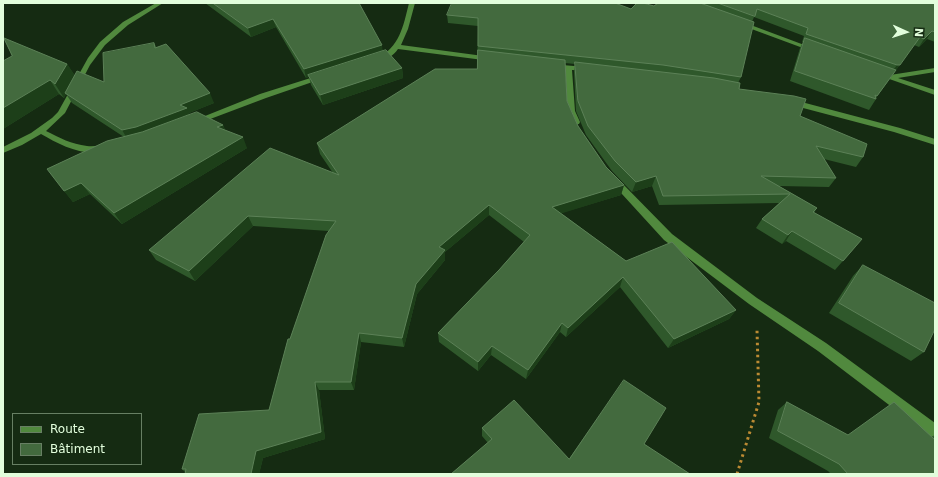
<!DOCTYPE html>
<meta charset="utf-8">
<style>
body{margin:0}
#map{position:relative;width:938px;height:477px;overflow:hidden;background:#152b12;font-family:"DejaVu Sans",sans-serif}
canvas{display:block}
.frame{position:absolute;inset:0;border:4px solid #e2fedc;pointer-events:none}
.legend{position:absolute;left:12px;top:413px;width:130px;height:52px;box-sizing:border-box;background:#152b12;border:1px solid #677f63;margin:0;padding:5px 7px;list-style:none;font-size:12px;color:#e2fedc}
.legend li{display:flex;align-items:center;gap:8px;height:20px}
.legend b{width:20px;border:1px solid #677f63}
.north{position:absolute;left:886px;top:12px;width:40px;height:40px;-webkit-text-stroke:3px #152b12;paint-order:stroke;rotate:93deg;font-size:11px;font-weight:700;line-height:16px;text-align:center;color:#e2fedc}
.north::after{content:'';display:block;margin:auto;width:14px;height:18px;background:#e2fedc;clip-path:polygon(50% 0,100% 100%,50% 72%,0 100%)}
</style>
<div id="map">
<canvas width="938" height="477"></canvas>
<div class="frame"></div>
<ul class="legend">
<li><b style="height:5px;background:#51893e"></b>Route</li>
<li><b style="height:11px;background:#436a3e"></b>Bâtiment</li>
</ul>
<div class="north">N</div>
</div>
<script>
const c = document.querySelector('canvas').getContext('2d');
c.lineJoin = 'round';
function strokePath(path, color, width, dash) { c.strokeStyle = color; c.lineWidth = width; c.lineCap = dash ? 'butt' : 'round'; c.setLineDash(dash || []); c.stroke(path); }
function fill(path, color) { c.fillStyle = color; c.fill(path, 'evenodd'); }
const path = new Path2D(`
 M737,474l22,-72 -2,-72`);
const minor = new Path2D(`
 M156,3h7l-35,22 -23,20 -15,20 -25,48 -19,18c14,7 25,13 41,15 6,1 13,-1 19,1l1,2 -1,2c-23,6 -46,-6 -65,-17l-19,11 -19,8v-6l28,-14 21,-15 6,-6 30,-54 12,-16 23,-20z
 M409,3h6l-7,26 -7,16 90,12 4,2 -4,2 -93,-12c-5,7 -14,13 -22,12v-2c24,-12 27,-32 33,-56z
 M740,21l75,28 1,1 -5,1 -73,-27 -1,-1z
 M550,64l36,3 4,2 -4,2 -14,-1 3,41 5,11 -1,2h-6l-6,-13 -2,-42 -15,-1z
 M935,68v4l-37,6 37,12v5l-60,-21 4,-2 11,3z
 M320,75h3l4,2 -61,21 -69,26h-6l-1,-2 70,-28z
 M788,100h6l106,28 35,11v6l-41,-13 -106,-28z
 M614,177l3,1 55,56 85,64 69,45 109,80v15l-5,-2 -112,-85 -69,-47 -85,-64 -53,-58 -2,-2 2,-2z`);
const wall = new Path2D(`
 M205,3h154l24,48 19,17 1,10 -80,27 -12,-20 -2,-8 -3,1 -30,-51 -25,10z
 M658,3h277v39l-8,-3 -8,8 -5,-2 -38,53v1l-7,11 -79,-29 10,-33 3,-6h-1l2,-6 -50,-19 -2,5 -11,55 -3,6 1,6 61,27 63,41 -7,10 -32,-8 12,19 -7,9 -50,-1 38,22 -3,5 48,26 -27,31 -49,-29 -4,3 -26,-16 6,-9 17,-16 -120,2 -7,-19 -20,6 -20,-21 -26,-36 -10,-24 -2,-39 1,-8 -10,-1 2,38 11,25 28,41 18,18 -3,10 -60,18 65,48 110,49 -7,9 -61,29 -48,-61 -54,50 -6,-5 -34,47 -35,-24 -13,16 -39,-29 -1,-9 61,-63 25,-28 -35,-27 -44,37v8l-28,34 -13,53 -43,-5 -7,48h-35l6,49 -62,19 -4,16h-74v-2l-3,-3 87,-59 21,-71 39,-108 -76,-5 -58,55 -39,-21 -7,-10 184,-77 -13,-19 -3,-11 160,-74 1,-43 -30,-3 -1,-8 184,-6 23,-3z
 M154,43l3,5 57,55 -25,10 1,2 33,10 2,5 22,18 -125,76 -32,-30 -17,8 -26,-33 77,-32 -52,-34 -6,-9 -2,4 -5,-4 -56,35 64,-65 8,12 29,6z
 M863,265l61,87 -13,9 -82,-48 24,-37z
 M787,402l60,33 84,2 4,-2v39h-104l-3,-3 -59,-33 9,-28z
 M482,428l87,31 75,-15 46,30h-239l37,-31 -6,-7z`);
const shadedWall = new Path2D(`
 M273,19l3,8 -25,10 -3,-9z
 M932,31l-5,8 -8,8 5,-8z
 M382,45l1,9 -75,21 1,2 -3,1 -2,-9z
 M914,45l-39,54 18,-26h-2l6,-8z
 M67,64l9,13 -11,16 1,1 -2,4 -9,-14z
 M402,68l1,10 -80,27 -3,-10z
 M50,80l9,14 -56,35v-21z
 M210,93l4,10 -25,10 3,5 -64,22 -6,-10 58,-25z
 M223,125l5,11 -11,-9z
 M243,137l4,11 -125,76 -8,-11z
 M656,176l-4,10 -20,6 4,-10z
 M81,183l9,11 -17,8 -9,-11z
 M624,185l-3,10 -71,22 2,-10z
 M489,205v10l-44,37v8l-28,34 -13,53 -2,-9 14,-54 23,-37z
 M248,216l5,10 -58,55 -6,-10z
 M792,231l-6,10 -4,3 6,-9z
 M623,277l-3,10 -54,50 2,-9z
 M736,310l-7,9 -61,29 6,-9z
 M562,323l-2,9 -34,47 2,-9z
 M359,333l2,9 -7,48 -3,-8z
 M492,346l-1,9 -13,16v-9z
 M315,382l4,8 6,49 -62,19 -4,16h-8l5,-23z`);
const building = new Path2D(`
 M213,3h146l23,42 -78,24 -31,-50 -25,9z
 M452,3h163l16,6 6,-6h6l11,3 4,-3h42l54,19 -13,55 -78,-12 -185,-19v-28l-31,-3z
 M718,3h217v29l-3,-1 -8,8 -4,-2 -20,28h-3l-91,-31 2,-6 -51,-19 -2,7z
 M4,38l63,26 -12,20 -5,-4 -47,28v-47l9,-5z
 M805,38l91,32 -19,26 -2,-1 1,4 -81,-28z
 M154,43l1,5 11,-4 44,49 -30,12 7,3 -51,19 -14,3 -57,-37 12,-22 27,11 -1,-29z
 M386,50l16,18 -82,27 -12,-20z
 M478,50l87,10 2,41 11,25 28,41 18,18 -72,22 74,54 46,-19 64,68 -62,29 -51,-62 -55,51 -6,-5 -34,47 -36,-24 -14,16 -40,-29 61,-63 31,-35 -41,-30 -50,42 6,3 -29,34 -14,54 -43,-5 -8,49h-36l6,50 -65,19 -5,23h-66l1,-5h-4l17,-55 70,-4 19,-71h2l36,-104 10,-14 -88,-5 -59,55 -40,-21 121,-102 69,27 -22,-32 118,-74h42z
 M575,62l139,16 26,5 -1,6 55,7 12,3 -6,17 67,28 -4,13 -47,-11 20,32 -75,-2 56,32 -4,4 49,27 -19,22 -51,-30 -4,4 -26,-16 28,-25 -127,2 -7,-20 -20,6 -21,-21 -27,-35 -10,-25z
 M197,112l26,13 -6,2 26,10 -129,76 -33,-30 -17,8 -17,-22 60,-28 35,-9z
 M863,265l72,38v26l-11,23 -85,-49z
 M624,380l42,28 -22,36 46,30h-239l41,-35 -10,-11 32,-28 55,59z
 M787,402l61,33 46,-33 40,37 1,-1v36h-87l-9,-10 -61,-33z`);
strokePath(path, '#bb8a33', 3, [2.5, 3.5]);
fill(minor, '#51893e');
fill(wall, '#2f582b');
fill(shadedWall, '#1d3f19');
fill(building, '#436a3e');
strokePath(building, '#5c8157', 1);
</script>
